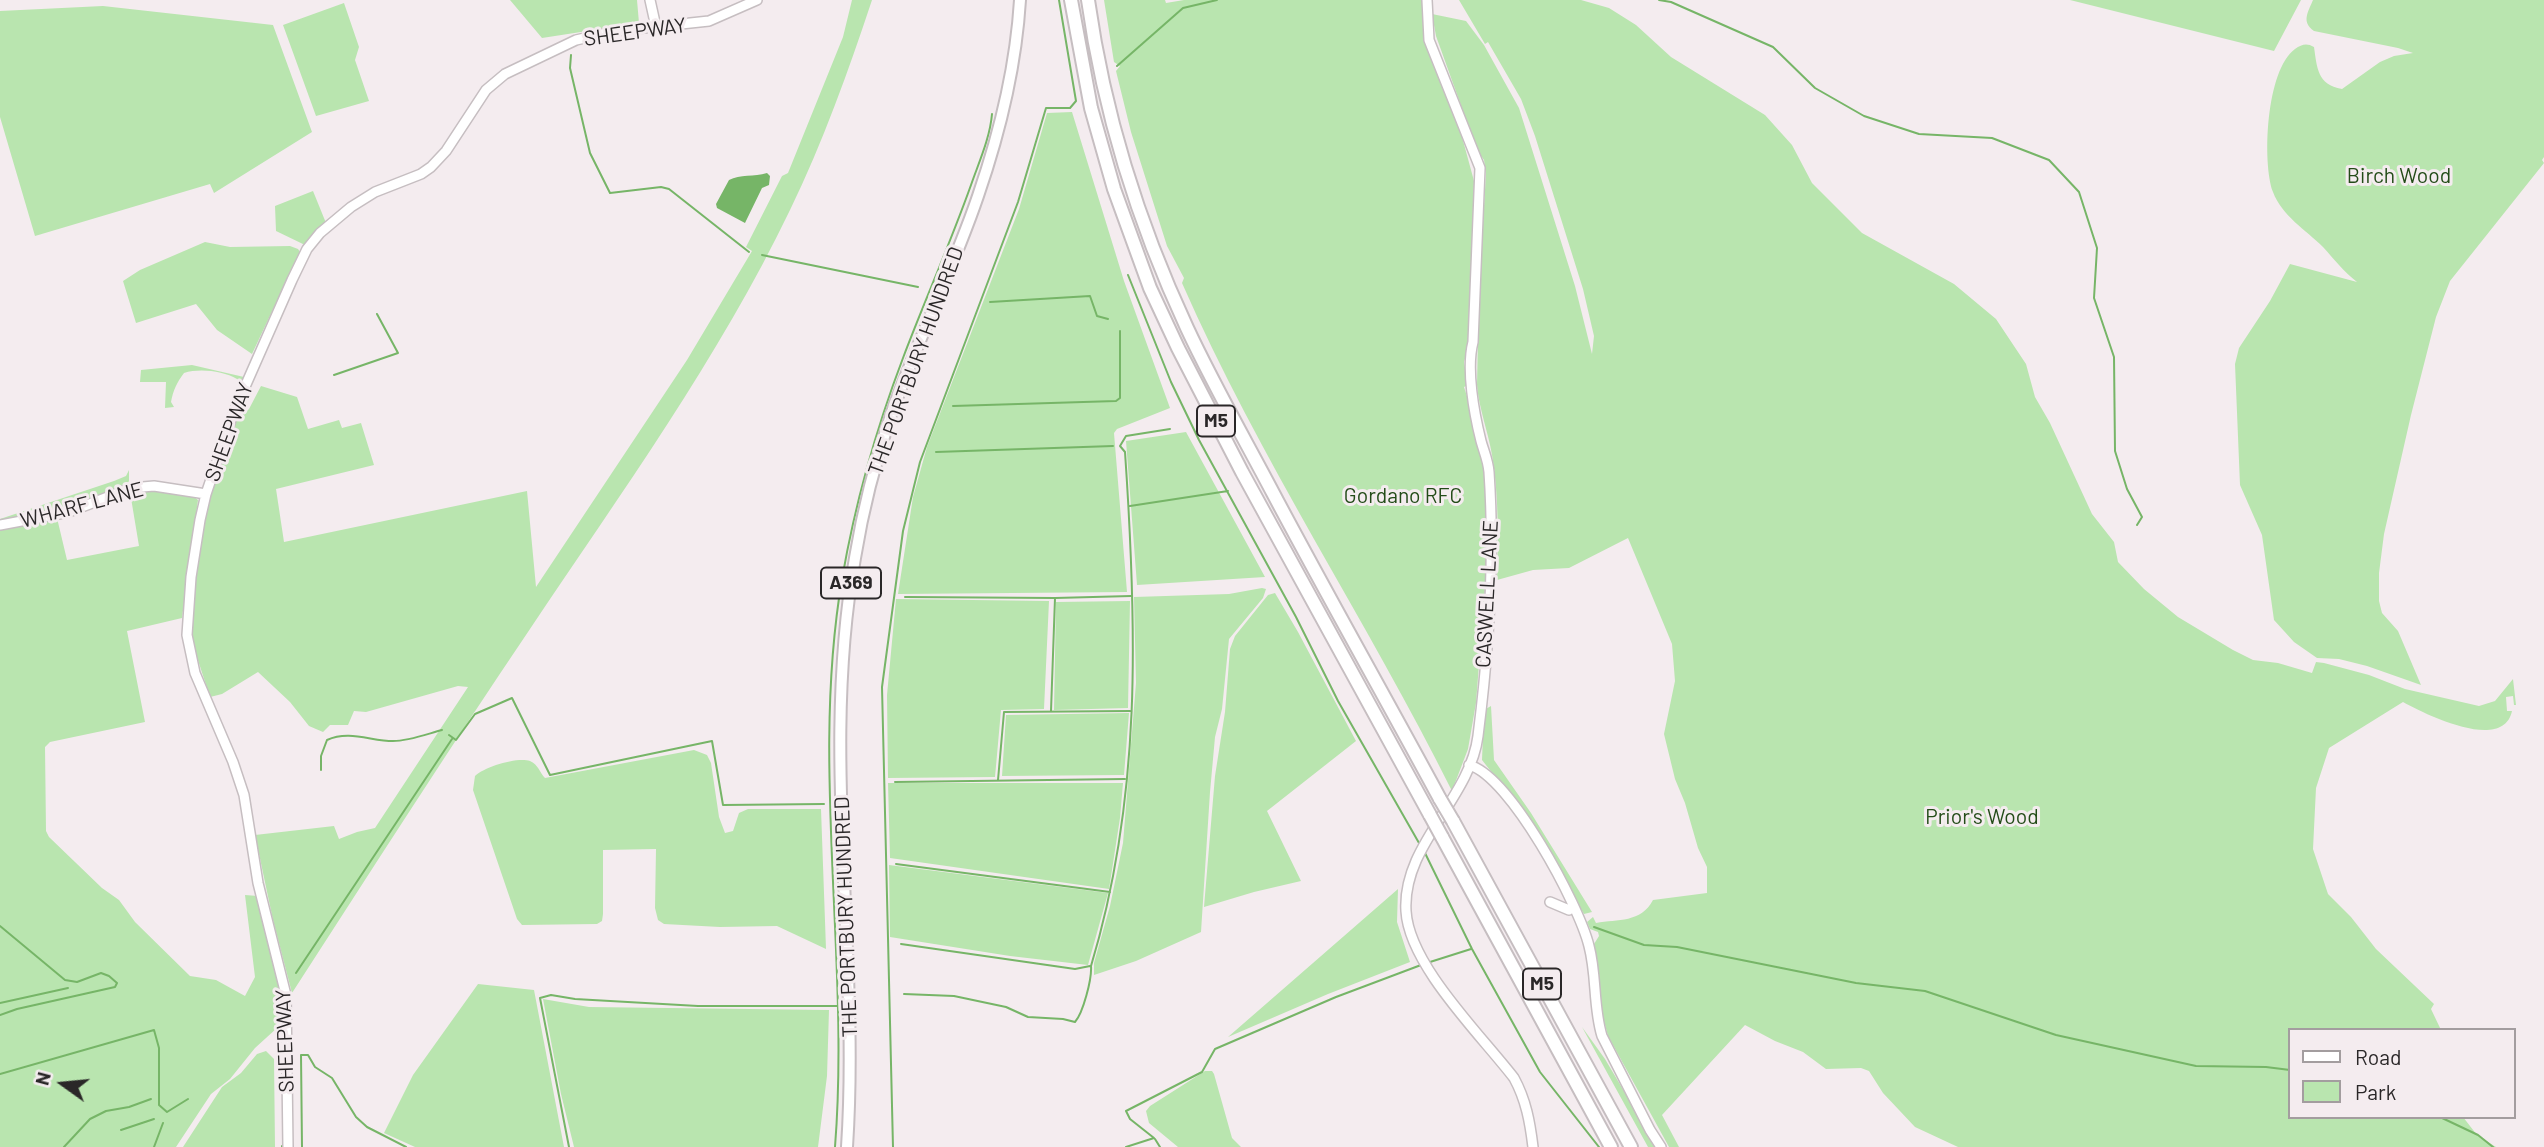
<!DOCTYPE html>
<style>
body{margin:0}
#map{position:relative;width:2544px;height:1147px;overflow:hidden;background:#f4ecef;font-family:Barlow,sans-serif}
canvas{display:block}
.legend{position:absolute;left:2288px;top:1028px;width:228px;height:91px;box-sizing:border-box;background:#f4ecef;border:2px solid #a39d9f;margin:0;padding:9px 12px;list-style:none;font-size:21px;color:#2a2728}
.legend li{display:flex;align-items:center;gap:14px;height:35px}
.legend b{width:35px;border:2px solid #a39d9f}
.north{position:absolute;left:28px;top:1049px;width:70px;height:70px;-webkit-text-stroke:5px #f4ecef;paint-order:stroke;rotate:285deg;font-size:19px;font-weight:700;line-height:28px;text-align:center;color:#2a2728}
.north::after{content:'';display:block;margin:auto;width:24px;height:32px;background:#2a2728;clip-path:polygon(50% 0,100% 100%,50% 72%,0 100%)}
</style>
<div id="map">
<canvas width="2544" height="1147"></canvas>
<ul class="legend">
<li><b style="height:9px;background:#fff"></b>Road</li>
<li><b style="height:19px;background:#b9e5af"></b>Park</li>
</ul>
<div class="north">N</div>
</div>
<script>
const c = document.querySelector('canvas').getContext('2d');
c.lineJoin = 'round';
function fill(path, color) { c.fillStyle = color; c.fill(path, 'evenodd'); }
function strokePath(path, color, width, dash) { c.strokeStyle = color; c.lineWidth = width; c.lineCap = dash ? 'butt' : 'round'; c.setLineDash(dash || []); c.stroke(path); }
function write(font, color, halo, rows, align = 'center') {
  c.font = font + ' Barlow,sans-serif'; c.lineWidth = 6; c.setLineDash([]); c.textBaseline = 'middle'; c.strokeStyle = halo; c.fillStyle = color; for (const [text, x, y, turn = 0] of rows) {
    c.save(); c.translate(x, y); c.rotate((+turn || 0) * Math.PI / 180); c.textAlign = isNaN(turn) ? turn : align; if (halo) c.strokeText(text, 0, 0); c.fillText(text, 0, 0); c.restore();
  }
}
const green = new Path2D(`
 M510,0h127l2,23 -97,15z
 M852,0h20c-24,72 -49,142 -82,210 -71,148 -169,283 -260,419 -81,120 -159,242 -238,364l-19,-73 -18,-85 79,-9 5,13 18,-7 18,-4 93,-141 -10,-1 -92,26 -12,-1 -6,14h-18l-7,7 -14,-6 -19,-24 -32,-30 -36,22 -12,3 -17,-52 -2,-29 6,-53 11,-64 24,-75 17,-15 12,-23 36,11 11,32 31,-9 3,8 19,-5 13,42 -98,24 8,53 243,-51 9,96 151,-227 65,-109 -6,-4 36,-71 6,-3 55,-136z
 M1104,0h61l1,3 18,-3h240l-1,37 5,14 9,13 18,47 19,70 -3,158 -7,23 4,23 -4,2 10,31 3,27 7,15 5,75 -13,168 -8,46 -16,42c-85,-171 -193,-332 -270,-508l2,-5 -17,-32 -36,-114 -15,-61 4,-5 -6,-4z
 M1459,0h122l28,8 27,17 35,32 94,58 27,30 20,38 50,50 92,51 42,35 30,45 9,33 15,26 42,91 22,28 4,20 26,27 34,28 55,33 20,10 25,3 34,10 4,-11 8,1 45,12 36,14 74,17 16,-5 18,-22 3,26h-2l-1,-9 -7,1 1,14h5c-9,42 -87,3 -109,-9l-74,46 -13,40 -3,61 15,45 23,23 25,32 58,55 -3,5 10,21h-151v87h173l14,18 19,12h-538l-43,-20 -32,-34 -14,-22 -8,-3 -35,1 -23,-17 -28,-11 -30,-16 -83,90 17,32h-10l-61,-111 -6,-22 -8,-70 5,-8 -1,-4 -8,-3 -3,-7 6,-5 3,6c22,-4 45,0 57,-23l54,-7v-26l-9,-19 -13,-45 -10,-24 -11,-45 11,-53 -3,-37 -44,-106 -59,30 -36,2 -36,10c1,-41 2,-85 -5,-125 -4,-24 -13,-46 -15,-70l2,-97 7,-115 -2,-13 -7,-10 -41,-114 -4,-22 34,7 18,24 35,63 56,178 17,68 2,-18 -11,-47 -48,-153 -14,-37 -33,-57 -3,2z
 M2070,0h231l-27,51z
 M2313,0h231v157l-2,3 2,3 -94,118 -14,36 -25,98 -27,119 -5,39v28l3,12 16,18 23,54 -54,-19 -28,-7 -22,-1 -23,-16 -20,-22 -12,-85 -22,-50 -5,-121 4,-16 31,-47 20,-37 67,18c-13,-10 -23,-23 -34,-35 -17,-17 -41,-31 -50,-55 -11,-30 -7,-122 22,-143 7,-5 12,-6 19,-2 3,20 3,38 28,42l38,-27 14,-6 19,-3 -15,-5 -84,-17c-13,-9 -6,-19 -1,-31z
 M344,3l15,44 -4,13 14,41 -53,15 -33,-91z
 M103,6l170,19 39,107 -98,61 -4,-9 -175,52 -35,-119v-106z
 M1072,112l52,169 46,127 -53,21 -3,4 13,159 -229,2 15,-97 14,-50 92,-238 28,-96z
 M313,191l13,32 -21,22 -29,-14 -1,-25z
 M205,242l25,5 60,-1 8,3 2,3 -48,102 -35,-24 -21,-26 -60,19 -13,-42 17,-11z
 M192,365l52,12 -5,10 -2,-8c-14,-8 -37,-11 -53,-6 -7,9 -11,18 -13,29l3,5 -9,1 1,-26h-26l1,-12z
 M1186,432l79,145 -128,8 -11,-144z
 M129,470v15l-48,20 -81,18v-4l114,-38 12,-5z
 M149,489l44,7 5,4 -16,118 -55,13 18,91 -95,20 -5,5 1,84 3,6 53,51 17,12 16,22 55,54 26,4 29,16 10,-19 -10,-82 13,1 23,92 1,10 -5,30 -22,20 -25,31 -19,15 -35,53h-176v-618l57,-11 10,42 72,-14 -9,-54z
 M1262,588l4,1 -3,9 -34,41 -7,70 -7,28 -5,55 -9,140 -65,29 -42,14v-12l16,-57 13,-63 13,-160 -2,-86 95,-3z
 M1275,593l23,39 58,109 -89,70 34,70 -47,11 -50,15 11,-131 10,-64 5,-63 5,-13 33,-41z
 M896,599l153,2 -5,108 -43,1 -6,67 -107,1 -1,-83z
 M1130,601l-2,107 -74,2 2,-108z
 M1491,706l3,54 37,53 61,99 -8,2 -5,-8 -60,-99 -37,-47 2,-50z
 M1129,713l-5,62 -122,1 4,-61z
 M694,750l13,5 4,8 8,54 6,16 8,-2 6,-18 9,-4h73l5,140 -49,-23 -57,1 -56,-3 -6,-4 -3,-12 1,-59 -53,1v64l-1,7 -5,3 -75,1 -5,-6 -44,-129 2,-14c10,-9 41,-19 55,-15 8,3 10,12 15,17z
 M888,783h235l-3,35 -11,71 -219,-31z
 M889,865l219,28 -20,72 -78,-9 -120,-19z
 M1398,889l-1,33 13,40 -82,32 -100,43z
 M478,984l56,6 30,157h-149l-31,-14 29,-58z
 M543,999l46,8 240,3 -2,66 -9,71h-244l-13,-53z
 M1582,1027l23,32 52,88h-9z
 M266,1051l8,8 1,88h-92l39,-60 19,-14 16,-19z
 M1205,1071h7l2,3 18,64 9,9h-63l-29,-24 -3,-12 4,-5z`);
const water = new Path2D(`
 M767,173l3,3 -1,9 -7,3 -17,35 -28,-15 -1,-4 13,-24c11,-6 25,-3 38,-7z`);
const stream = new Path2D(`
 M1659,0l12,2 102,45 42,41 49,28 55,18 73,4 57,22 30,32 18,56 -3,50 20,59 1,94 12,38 15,28 -5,8
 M571,55l-1,13 20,85 20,40 51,-6 8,2 80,63
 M1117,66l66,-58 34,-8
 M762,255l156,32
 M1128,275l43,107 28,58 97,177 42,84 81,142
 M990,302l100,-6 7,20 11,3
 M334,375l64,-22 -21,-39
 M953,406l163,-5 4,-3v-67
 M936,452l177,-6
 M1130,506l98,-15
 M905,597l150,1 76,-2
 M1051,711l4,-113
 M449,735l7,5 19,-26 37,-16 38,77 162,-34 11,64 101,-1
 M321,770v-14l6,-16c22,-10 44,1 66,1 16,0 34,-7 49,-11
 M998,780l6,-68 126,-1
 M895,782l230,-3
 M1424,851l48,98 68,123 59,75
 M896,864l214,28
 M0,926l65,54 12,2 24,-9 8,3 8,7 -2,4 -98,22 -17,6
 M1594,927l50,18 33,2 179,36 69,8 131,44 140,31 70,1 24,3
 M901,944l174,25 15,-3
 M1430,962l41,-13
 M296,973l156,-234
 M904,994l50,2 52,11 22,10 35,2 12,3c8,-9 17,-43 16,-56 51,-169 46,-339 34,-514l-5,-6 6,-10 44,-7
 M0,1003l68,-15
 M0,1074l154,-44 5,18v57l8,7 21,-13
 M2440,1117l38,18 15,12
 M121,1130l33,-11
 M1155,1139l5,8
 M64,1147l26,-28 16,-8 23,-4 22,-8
 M154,1147l9,-24
 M282,1147v-1
 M302,1147l-1,-92h7l7,12 17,11 24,39 11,10 39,20
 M569,1147l-29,-149 11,-3 24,4 123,7h140
 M835,1147c15,-189 -25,-380 7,-568 13,-75 34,-150 61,-221 22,-58 47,-114 68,-173 8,-23 19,-47 21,-71
 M893,1147l-11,-460 21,-156 17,-69 98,-260 28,-94h24l6,-7 -17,-101
 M1126,1147l28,-9 -24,-19 -4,-8 76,-39 13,-23 121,-52 85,-32`);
const minor = new Path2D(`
 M650,0l6,27
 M1427,0l2,40 51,128 -7,174c-7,27 1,71 8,99 3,11 7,19 8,31 6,88 0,177 -11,264 -8,63 -76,109 -72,175 3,54 75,124 108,167 12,22 16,44 19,69
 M0,525l69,-13 62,-24 23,-2 52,8
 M1469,765c41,11 110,140 120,181 8,30 4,61 13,90l48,94 11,17
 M1550,902l19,8
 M288,1147l-2,-152 -28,-112 -14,-88 -11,-33 -38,-89 -8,-38 4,-58 9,-57 6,-26 27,-80 59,-134 15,-31 13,-16 31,-26 24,-15 46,-18 10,-7 15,-16 40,-61 19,-16 71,-34 40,-9 93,-10 48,-21`);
const major = new Path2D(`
 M847,1147c13,-196 -27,-394 8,-589 8,-49 20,-96 36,-143 26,-74 62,-145 87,-219 22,-64 38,-129 42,-196`);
const highway = new Path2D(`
 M1071,0l20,108 23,81 36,99 28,60 64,124 188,343
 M1088,0c16,113 51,225 99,328 26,56 57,110 86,165 54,102 112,204 167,306
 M1453,821l178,326
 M1442,837l169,310`);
const highwayBridge = new Path2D(`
 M1440,799l13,22
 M1430,815l12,22`);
const shields = [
 [1216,421,38],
 [851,583,60],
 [1542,984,38]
];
const shieldNames = [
 ["M5",1216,421],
 ["A369",851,583],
 ["M5",1542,984]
];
const streetNames = [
 ["SHEEPWAY",635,32,-8],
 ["THE PORTBURY HUNDRED",916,361,-70],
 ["SHEEPWAY",229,432,-70],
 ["WHARF LANE",82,505,-15],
 ["CASWELL LANE",1487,594,-87],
 ["THE PORTBURY HUNDRED",846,917,-92],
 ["SHEEPWAY",285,1041,-92]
];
const parkNames = [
 ["Birch Wood",2399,176],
 ["Gordano RFC",1403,496],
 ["Prior's Wood",1982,817]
];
fill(green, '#b9e5af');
fill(water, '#76b567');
strokePath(stream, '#76b567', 2);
strokePath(minor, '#c6bec1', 12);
strokePath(major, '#c6bec1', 14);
strokePath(highway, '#c6bec1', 16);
strokePath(minor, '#fff', 9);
strokePath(major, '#fff', 10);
strokePath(highway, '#fff', 12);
strokePath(highwayBridge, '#c6bec1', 16, []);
strokePath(highwayBridge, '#fff', 12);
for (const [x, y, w] of shields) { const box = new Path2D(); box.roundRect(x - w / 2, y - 15.5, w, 31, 5); c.fillStyle = '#f4ecef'; c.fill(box); strokePath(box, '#2a2728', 2); }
write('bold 19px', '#2a2728', null, shieldNames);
write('21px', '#2a2728', '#f4ecef', streetNames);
write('21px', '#234c18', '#f4ecef', parkNames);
</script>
